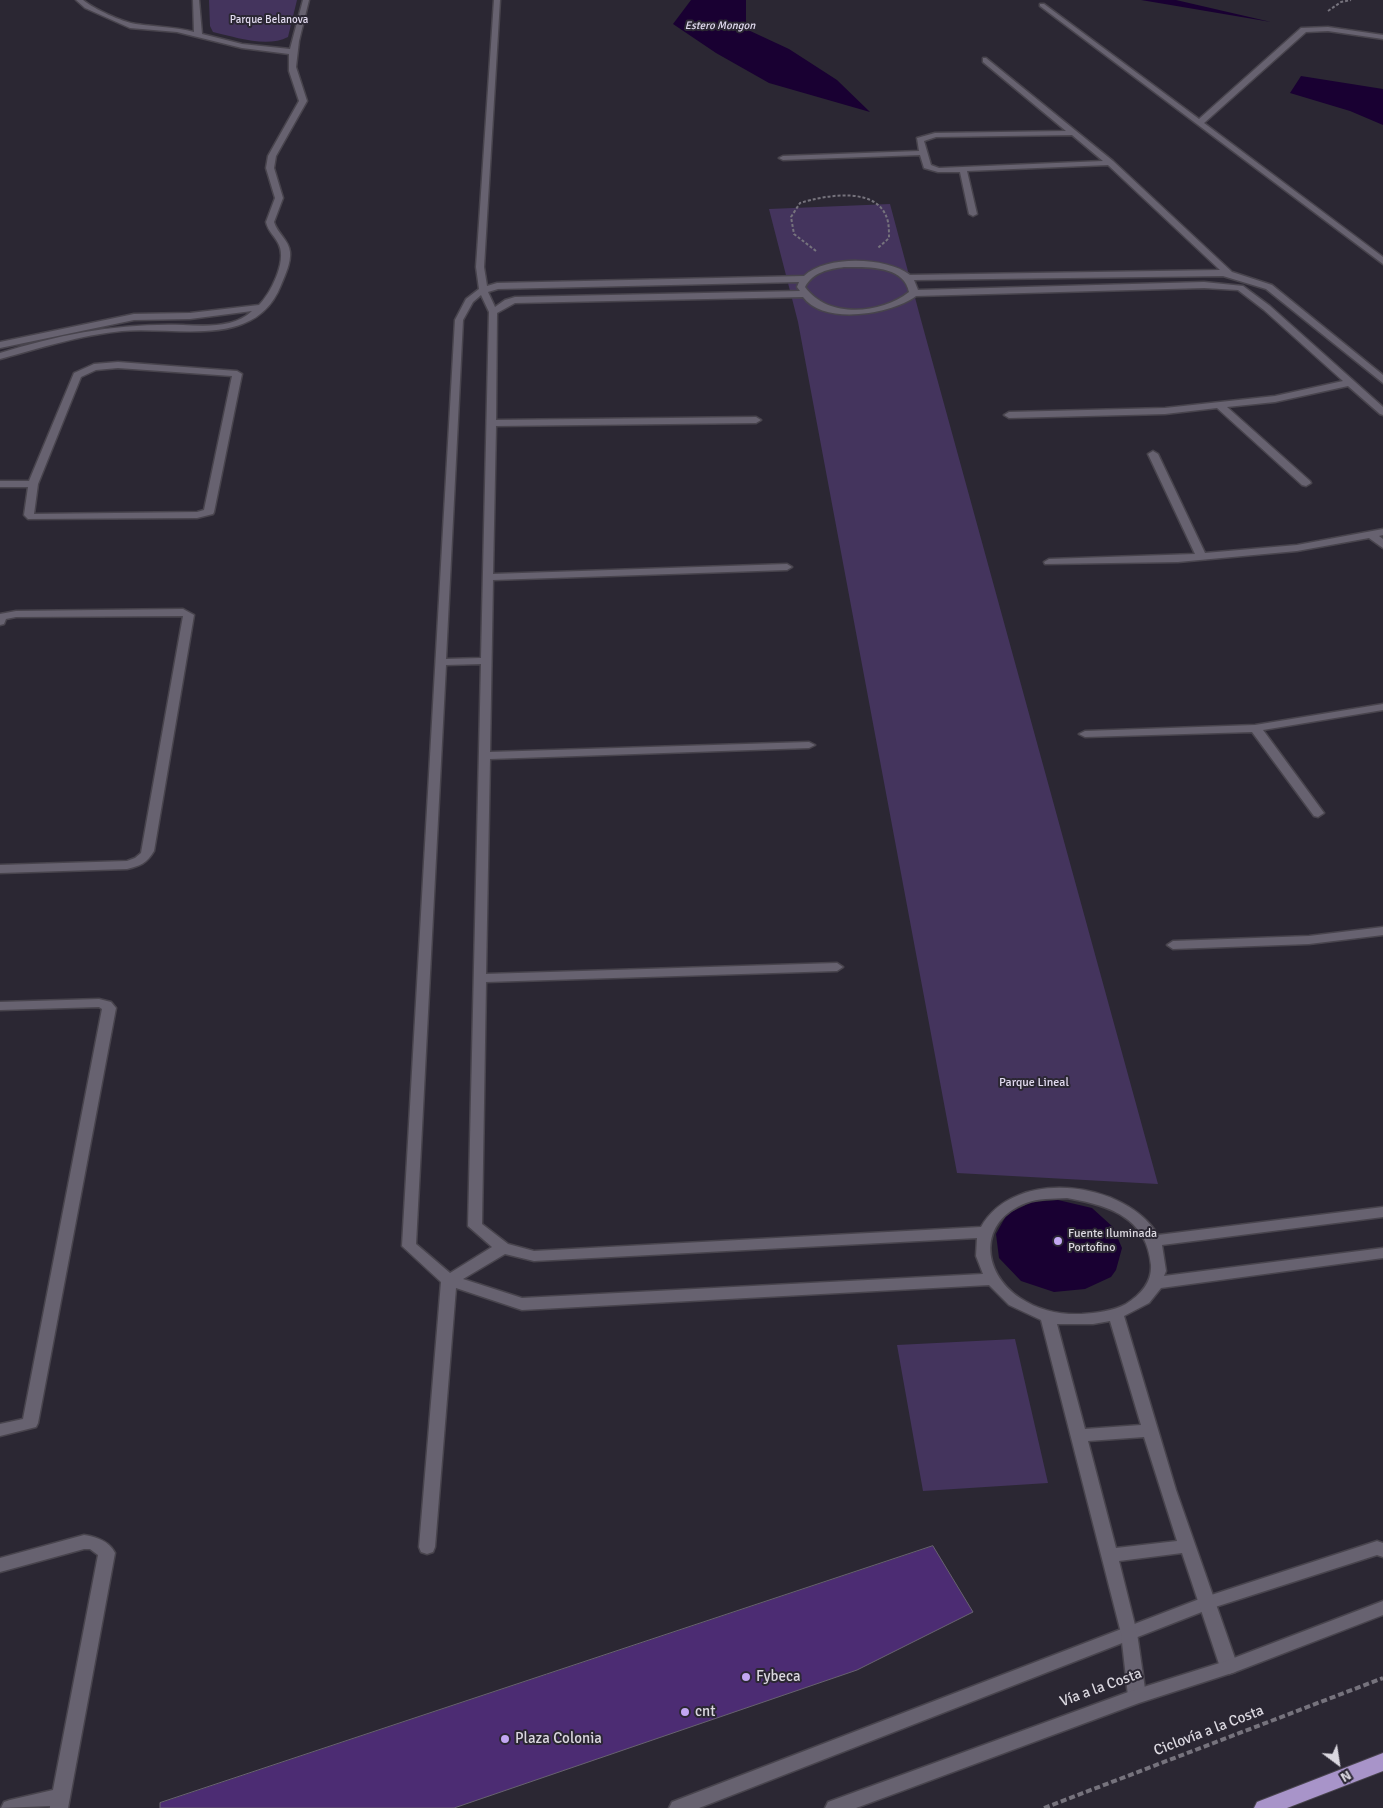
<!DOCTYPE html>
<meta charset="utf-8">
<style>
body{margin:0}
#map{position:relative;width:1383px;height:1808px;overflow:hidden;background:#2b2733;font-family:Signika,sans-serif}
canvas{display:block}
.north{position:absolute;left:1313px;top:1738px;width:50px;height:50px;-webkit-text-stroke:4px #2b2733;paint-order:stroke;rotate:149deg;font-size:14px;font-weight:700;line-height:20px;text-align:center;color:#dbd8e0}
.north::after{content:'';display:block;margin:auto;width:18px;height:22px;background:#dbd8e0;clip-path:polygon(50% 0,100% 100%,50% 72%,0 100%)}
</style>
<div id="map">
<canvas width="1383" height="1808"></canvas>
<div class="north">N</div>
</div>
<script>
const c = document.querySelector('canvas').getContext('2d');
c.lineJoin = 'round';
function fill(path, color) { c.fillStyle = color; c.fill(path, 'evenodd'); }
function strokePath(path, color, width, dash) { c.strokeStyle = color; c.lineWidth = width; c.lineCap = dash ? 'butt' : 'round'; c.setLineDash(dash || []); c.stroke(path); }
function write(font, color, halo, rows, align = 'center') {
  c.font = font + ' Signika,sans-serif'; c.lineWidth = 4; c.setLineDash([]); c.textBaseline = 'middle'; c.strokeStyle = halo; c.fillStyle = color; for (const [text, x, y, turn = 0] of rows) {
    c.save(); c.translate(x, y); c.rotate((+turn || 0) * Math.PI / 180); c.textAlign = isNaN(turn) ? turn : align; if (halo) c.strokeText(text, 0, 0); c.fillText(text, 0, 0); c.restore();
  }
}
const green = new Path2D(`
 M209,0h88l-9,37c-21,11 -53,0 -75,-5l-3,-6z
 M890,204l31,116 237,864 -201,-11 -159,-851 -29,-113z
 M1015,1339l33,144 -125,8 -26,-146z`);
const water = new Path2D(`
 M691,0h55v29l43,20 48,31 33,32 -101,-29 -53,-30 -43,-29z
 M1141,0h35l95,22z
 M1301,76l82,13v36l-33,-14 -60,-18z
 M1058,1200l34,8 21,19 9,21 -6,22 -5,7 -26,12 -31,3 -33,-11 -22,-23 -3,-24 11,-20 25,-12z`);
const building = new Path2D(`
 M933,1546l40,66 -116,58 -403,138h-294v-5z`);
const pathFar1 = new Path2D(`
 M1328,11l13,-9 10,-2
 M816,251l-22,-17 -3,-17 9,-14c26,-8 80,-18 88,19 1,5 1,11 1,16l-11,10`);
const path = new Path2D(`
 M1044,1808l339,-130`);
const service = new Path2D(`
 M84,1535c13,2 25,6 31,18l-47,255h-18v-2l-49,2 3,-6 6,-2 43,-10 45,-235 -8,-6h-6l-84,23v-14z
 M1377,1541l6,2v14l-6,-2 -165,53 -513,200h-30l3,-6 530,-204z`);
const minor = new Path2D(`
 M76,0h7c11,9 39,22 53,24 20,3 39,3 58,8l-1,-32h6l3,34 40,10 48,5 13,-49h6l-10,41 -3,26 11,34 -31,55 -2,12 9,30 -9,24c3,11 15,18 16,30 1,11 -5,23 -9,33 -25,65 -105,41 -159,46 -42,4 -81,17 -122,28v-6c61,-19 120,-30 183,-28 23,1 51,3 69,-14l-62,8 -56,1 -134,28v-6l134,-28 56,-1 69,-8c11,-11 28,-43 20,-60 -3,-8 -11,-13 -13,-23l9,-24 -9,-30 2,-12 31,-55 -10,-30v-17l-47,-6 -65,-16 -47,-4 -45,-20z
 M494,0h6l-16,267 3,19 10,-3 307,-7c22,-21 83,-19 106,-1l310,-5 -112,-105 -141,6 10,43 -4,2 -4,-2 -9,-42h-22l-14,-4 -4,-13 -137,5 -4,-2 4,-2 136,-5 -2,-13 18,-5 131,-2 -83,-69v-4h3l127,103 119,111 40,13 111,90v8l-117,-94 -43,-13 -309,4 4,10 286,-8 39,4 27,20 113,101v8l-3,-1 -32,-28 -73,16 -48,5 83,74 1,2 -5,3 -4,-1 -85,-77 -52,6 -156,4 -5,-3 5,-3 156,-4 110,-12 68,-15 -79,-71 -26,-20 -34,-2 -288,8c-24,18 -92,30 -113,1l-288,6 -18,10 -1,107 260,-3 5,3 -5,3 -260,3 -3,148 294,-10 5,3 -5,3 -294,10 -3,172 319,-10 6,3 -6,3 -319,11 -4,215 351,-11 6,4 -6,4 -351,11 -4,242 26,20 26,7 447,-24c34,-60 144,-46 177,8l225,-28v10l-221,28 4,26 -2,5 219,-28v10l-222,30 -12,15 -25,13 52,174 62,177 -3,5 -6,2 -6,-2 -3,-5 -38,-114 -63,8 18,72 9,63 -3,5 -6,2 -6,-2 -3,-5 -7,-63 -80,-313 -32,-15 -20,-20 -467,25 -66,-22 -21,259 -2,5 -6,2 -6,-2 -2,-5 22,-265 -39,-36 53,-926 11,-21 13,-10 -3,-22zM1072,135l31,26 -164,7 -8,-3 -7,-24 12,-4zM844,267c22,0 60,-2 65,25 -28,22 -81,27 -104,-5 8,-15 24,-18 39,-20zM799,282l-2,5 3,4 -285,6 -10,3 -10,7 -7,-15 10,-3zM481,295l8,17 -8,346 -35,1 17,-339 10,-18zM481,664l-13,562 24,21 -42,26 -34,-29 30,-579zM1067,1198c41,7 80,19 84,67 1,18 -11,30 -25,39 -13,7 -30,9 -44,10 -22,1 -44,-4 -62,-16 -39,-26 -42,-77 6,-95 12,-5 27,-4 41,-5zM977,1238l-1,18 7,18 -461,24 -59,-19 42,-25 29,7zM1110,1321l31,104 -56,4 -28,-105h36zM1144,1437l33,104 -61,7 -28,-107z
 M1040,4h4l155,115 102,-91 27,-1 55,8v4l-55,-8 -22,1 -102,91 179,134v7l-343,-258z
 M118,362l119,9 5,3 -28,138 -1,2 -16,4 -169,1 -4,-4 4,-28h-28v-6h29l45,-108 20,-9zM118,368l114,8 -28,134 -7,2 -163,2 4,-30 43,-107 15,-7z
 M1153,451l5,3 47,99 92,-8 86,-16v6l-4,1 4,3v9l-14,-10 -72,13 -119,11 -133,2 -1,-2 5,-3 146,-5 -47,-100z
 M183,609l11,6 -40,236c-7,12 -14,15 -27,18l-127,4v-8l127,-4 8,-3 6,-5 42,-237 -167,1 -10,2 -2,5 -4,1v-11l16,-3z
 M1383,704v6l-120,20 61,83 -6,4 -4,-1 -62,-84 -167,5 -6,-3 6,-3 170,-6z
 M1383,927v8l-74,9 -136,5 -6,-4 6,-4 136,-5z
 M99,999l12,3 5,6 -78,415 -2,4 -36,9v-12l23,-5 79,-410 -3,-2 -99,3v-8z`);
const tertiary = new Path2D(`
 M1383,1601v14l-148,57 -96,31 -283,105h-31l3,-6 303,-111 95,-30z`);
const trunk = new Path2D(`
 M1383,1753v18l-96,37h-33l3,-6z`);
const markers = [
 [1058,1241,5,"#c3a7f2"],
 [746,1677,5,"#c3a7f2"],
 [685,1712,5,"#c3a7f2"],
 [505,1739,5,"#c3a7f2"]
];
const farParknames = [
 ["Parque Belanova",269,20]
];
const farWaternames = [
 ["Estero Mongon",720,26]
];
const parkNames = [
 ["Parque Lineal",1034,1083]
];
const poiNames = [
 ["Fuente Iluminada",1068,1234],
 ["Portofino",1068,1248]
];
const nearPoinames = [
 ["Fybeca",756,1677],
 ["cnt",695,1712],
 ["Plaza Colonia",515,1739]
];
const nearStreetnames = [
 ["Vía a la Costa",1101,1688,-20],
 ["Ciclovía a la Costa",1209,1731,-21]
];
fill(green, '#44345d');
fill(water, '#190032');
fill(building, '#4c2c73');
strokePath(building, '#686370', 1);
strokePath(service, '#48444d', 3);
strokePath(minor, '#48444d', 3);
strokePath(tertiary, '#48444d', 3);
strokePath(trunk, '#48444d', 2);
strokePath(pathFar1, '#76737d', 2, [3, 2]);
strokePath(path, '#76737d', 4, [6, 3]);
fill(service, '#676270');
fill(minor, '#676270');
fill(tertiary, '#676270');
fill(trunk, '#a894c9');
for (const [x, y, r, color] of markers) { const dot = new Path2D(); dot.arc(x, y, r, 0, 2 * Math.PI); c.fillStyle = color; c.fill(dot); strokePath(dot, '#2b2733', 2); }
write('11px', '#e1daef', '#2b2733', farParknames);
write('italic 11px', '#e1daef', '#2b2733', farWaternames);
write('12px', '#e1daef', '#2b2733', parkNames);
write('12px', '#dbd8e0', '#2b2733', poiNames, 'left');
write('15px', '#dbd8e0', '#2b2733', nearPoinames, 'left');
write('15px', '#dbd8e0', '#2b2733', nearStreetnames);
</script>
